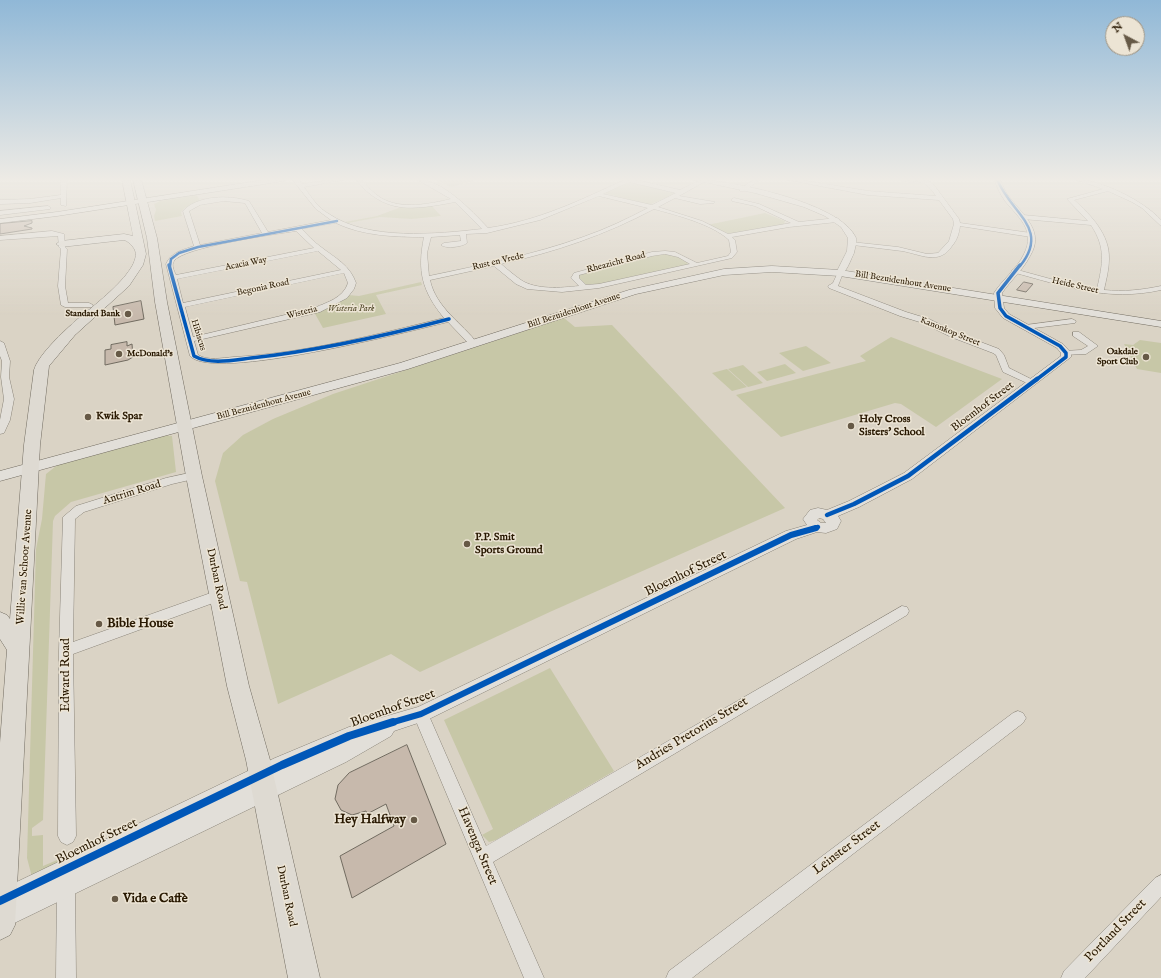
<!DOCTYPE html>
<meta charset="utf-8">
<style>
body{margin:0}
#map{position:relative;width:1161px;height:978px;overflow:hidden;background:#dad3c5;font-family:"IM FELL English",serif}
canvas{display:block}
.north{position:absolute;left:1105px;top:16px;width:40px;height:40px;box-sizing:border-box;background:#ece4d4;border:1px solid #9e9280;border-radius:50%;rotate:319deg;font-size:11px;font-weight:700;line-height:16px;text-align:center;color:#281801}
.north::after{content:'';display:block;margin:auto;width:14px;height:18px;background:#665946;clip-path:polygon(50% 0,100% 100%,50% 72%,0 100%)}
</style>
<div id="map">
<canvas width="1161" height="978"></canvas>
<div class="north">N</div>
</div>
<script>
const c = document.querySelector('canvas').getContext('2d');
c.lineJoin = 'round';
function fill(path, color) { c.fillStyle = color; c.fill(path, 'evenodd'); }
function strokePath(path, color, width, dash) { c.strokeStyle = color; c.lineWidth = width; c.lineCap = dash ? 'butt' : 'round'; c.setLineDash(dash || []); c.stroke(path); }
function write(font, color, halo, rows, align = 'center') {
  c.font = font + ' "IM FELL English",serif'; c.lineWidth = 3; c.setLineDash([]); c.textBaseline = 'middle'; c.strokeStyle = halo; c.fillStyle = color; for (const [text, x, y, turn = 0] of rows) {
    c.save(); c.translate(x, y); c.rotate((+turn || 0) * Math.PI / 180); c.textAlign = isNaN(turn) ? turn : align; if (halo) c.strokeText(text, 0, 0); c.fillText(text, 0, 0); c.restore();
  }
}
const green = new Path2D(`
 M441,179h29l4,2 -23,6 -15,-7z
 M628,181l48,12 -27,12 -45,-12z
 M197,195l3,7 -15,6 -4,4 1,4 -27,5 -1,-5 2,-6 -2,-6 6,-3z
 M432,206l9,10 -29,3 -32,-2 -32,6 -3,-1 32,-6 24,-9z
 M765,213l20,8 -1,3 1,1 -55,9 -23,-9z
 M667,253l8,1 13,9 -1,2 -92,20 -11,-1 -6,-7v-2l73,-20z
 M421,282l1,3 -46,10 10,19 -63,14 -9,-16 34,-17 11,1z
 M564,318l11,9 37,-2 173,183 -233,103 -132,61 -29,-18 -113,50 -31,-122 -7,-1 -25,-100 8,-28 20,-18 30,-16 60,-25z
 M891,337l111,42 -66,48 -35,-23 -6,-1 -114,34 -45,-42 130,-34 -6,-5z
 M1140,340l21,3v30l-24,-4 -13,-25 9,1z
 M806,346l25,17 -28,8 -24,-18z
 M785,364l11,9 -29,8 -10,-9z
 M743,365l20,18 -15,4 -20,-18z
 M727,369l20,18 -15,4 -20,-18z
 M162,435l10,1 4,36 -105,30 -16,14 -2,5 -10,299 -11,8v8l11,-1v31l26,-11v4l-37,18 -5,-19 9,-309 6,-30 4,-45 14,-11z
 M550,668l64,103 -118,69 -7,2 -7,-7 11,-6 -49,-109z`);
const building = new Path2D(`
 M32,221v2l-8,3 8,2v1l-32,5v-10z
 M1024,282l9,2 -7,8 -9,-2z
 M141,301l3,18 -29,6 -2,-18z
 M127,342v4l5,-2 1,13 -5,3 -23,5v-15l6,-1v-4z
 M407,745l39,99 -94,54 -12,-42 54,-30 -8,-22 -19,10 -1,-3 -14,4 -11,-5 -6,-11 3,-14 11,-12z`);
const minor = new Path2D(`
 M61,179h6l-1,27 -5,-1v-7l-31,5 -30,1v-4l30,-1 31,-4z
 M292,179h6l4,5 34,-5h13l-45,8c7,10 14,21 25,27 40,27 107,20 153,15l-27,-27c-43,8 -70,13 -100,-23h6c6,7 12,14 20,19 21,12 48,6 70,1l-35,-20c26,0 55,31 72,49 50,-7 93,-28 138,-49h7l47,11 20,-10h4v2l-25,14 36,6 -1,1 -14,1 -25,-6 -17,9 44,14 26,13 63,-11 -36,-17 -23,-5v-2l2,-1 25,6 40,18 38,-4 3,2 -3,2 -48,5 -57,10 3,3 2,12 -5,6 -133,30 -37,4 -35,-3 -11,-5 -22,-18 -64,14c6,28 32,43 48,64l-4,2h-3l-23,-24c-38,9 -235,60 -258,34l-24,-92c5,-12 17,-14 28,-18l-11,-35c15,-16 46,-16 66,-10l19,31 63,-12 -15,-11zM629,182l47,11 -24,12 -49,-11zM599,196l49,12c-21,11 -42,21 -65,29 -50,18 -102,28 -154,39l-2,-23 4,-16 29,-2 1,6 -17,2 -3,2c5,4 21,2 26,-2l-1,-9 21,-1 53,-13zM224,201l21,2 17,30 -62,12 -11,-34 11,-6zM654,209c22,6 58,15 75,31l2,12 -3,4 -31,7 -22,-11 -10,-1 -13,1 -78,21 -3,5 8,8c-18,2 -43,4 -58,-6 -7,-5 -13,-10 -20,-16 54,-12 104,-29 153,-55zM336,223c27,13 59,14 88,14 -7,34 -2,54 20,81 -69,17 -139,35 -210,39 -12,1 -26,4 -36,-2l-4,-14 126,-29 27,-14 7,-9 2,-6c-6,-18 -21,-25 -35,-36 -7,-5 -13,-11 -19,-18zM296,231l18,17 -138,27c-2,-4 -5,-10 -2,-14 9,-14 102,-27 122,-30zM318,251l23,19 -158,33 -6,-24zM665,254l13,3 12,7 -91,20 -13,1 -7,-7v-3l73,-19zM344,273l4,10c-5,15 -20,19 -34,25l-121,29 -8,-30z
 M755,179h6l-17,12h-4v-2z
 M783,179h12l73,12 68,5c-16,-24 -20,-8 -37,-17l29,1 6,5 25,34 1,4 71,10 3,2 -3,2 -71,-11c-1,8 -3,14 -8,20 -13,20 -32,8 -50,5 -16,-2 -33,-4 -49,-6l-3,-2 1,-1 47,5 29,7 11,-1 11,-12 5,-17 -1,-5 -14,-19 -71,-5z
 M1074,179c26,0 70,22 87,41v6l-19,-18 -10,-6 -24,-11 -34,9c17,15 36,35 35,59 0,11 -3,21 -5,31 20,2 38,0 57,-4v4c-54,12 -97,-4 -149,-18l-1,-1 3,-2 55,15 28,5c6,-26 9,-41 -6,-64l-68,-6 -3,-2 3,-2 65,6 -21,-22 36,-10z
 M48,206l3,2 -1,1 -50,6v-4z
 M52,231l12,3 1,13 2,2 -2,37 3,17h21l4,2 -1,2h-27l-4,-2 -3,-19 3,-37 -2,-2 -1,-11 -58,4v-4z
 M840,271l3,2 -5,13 68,26 23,7 28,14 42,16 5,6 5,13 28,14 -5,3 -3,-1 -26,-12 -7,-17 -3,-2 -42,-16 -28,-14 -23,-7 -71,-28 -1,-2 5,-3 5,-11z
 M1072,319l4,2 -1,2 -49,6 -4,-2 4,-2z
 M1073,332h6l19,14 -12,8 -23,1 -1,-2 1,-2 18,-1 7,-4 -15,-10z
 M0,341l4,2 6,18 -1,16 5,22 -4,21 -6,13 -4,1v-14l4,-21 -3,-22 1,-16 -2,-5z
 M194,472l4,2 1,2 -1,2 -26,6 -88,28 -9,7 -2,123 146,-52 5,1 1,4 -1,4 -151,55 3,182 -3,6 -6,3 -6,-3 -3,-6 1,-185 4,-134 13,-11 90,-28z
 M902,606l5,1 2,4 -2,4 -414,247 51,116h-20l-111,-264 3,-5 5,-2 5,2 60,137z
 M1018,711l5,2 3,5 -3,5 -331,255h-26l3,-7 344,-258z
 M1161,875v22l-76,81h-24l3,-7 91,-93z
 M66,876l6,3 3,6 1,93h-20l1,-93 3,-6z`);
const tertiary = new Path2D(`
 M690,179c36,0 151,23 166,59 1,4 -1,10 -2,15 -3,6 -8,21 -14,22l-4,-2 11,-22 1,-13 -7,-11 -16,-11 -21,-9 -49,-14z
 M994,179h6c3,7 5,13 10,19 14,18 35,34 20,58 -7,14 -19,24 -28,37l2,15 5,6 54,30 8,9v4l-159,122 -53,28 -21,9 3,5 -4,8 -11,4 -9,-1 -21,7 -369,181 -33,11 -3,5 -45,26 -346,168v-40l275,-132 74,-31 69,-20 368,-176 21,-6 -4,-6 7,-9 8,-2 9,2 22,-9 55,-28 157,-117v-3l-4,-5 -54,-30 -8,-10 -1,-15c8,-13 23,-24 30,-39 12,-24 -5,-36 -19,-53 -5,-7 -8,-14 -11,-22zM819,518l4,1 3,4h-5l-4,-3z`);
const secondary = new Path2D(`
 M270,179h18l-4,2 -227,35 -57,7v-4l57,-7z
 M772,266l68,4 321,51v6l-321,-51 -68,-4 -48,3 -88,19 -228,75 -408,112v-10l400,-108 229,-73 95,-21z`);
const primary = new Path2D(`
 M122,179h8l16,75 -3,11 -14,21 -54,49 -26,31 -9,79 -25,480 -5,10 -10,5v-197l7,-93 -7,-11v-27l7,3 3,4 14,-174 10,-75c4,-14 26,-35 37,-45 12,-12 79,-58 62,-78 -3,-3 -5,-6 -9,-7l-63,7 -5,-3 5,-3 63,-7 9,2z
 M133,179h8l16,59 10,64 35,174 47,210 21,74 50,218h-32l-42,-218 -19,-74 -41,-210 -31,-174 -8,-64z`);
const cyclewayFar4 = new Path2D(`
 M997,179c13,34 54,49 23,87
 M170,266l1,-7 8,-6 19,-6 139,-26`);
const cyclewayFar3 = new Path2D(`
 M169,265l25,91c16,9 40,4 57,2 67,-7 133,-22 198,-39
 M1020,265l-22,28 2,15 6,8 54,30 6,7v4l-30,23`);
const cyclewayFar2 = new Path2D(`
 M827,515l27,-11 54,-28 129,-97
 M812,529l6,-2`);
const cyclewayFar1 = new Path2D(`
 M390,723l31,-9 370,-179 25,-7`);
const cycleway = new Path2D(`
 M0,901l282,-136 67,-29 44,-14`);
const markers = [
 [128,314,4,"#665946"],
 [119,354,4,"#665946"],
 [1146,357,4,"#665946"],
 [88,417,4,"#665946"],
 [851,426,4,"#665946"],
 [467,544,4,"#665946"],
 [99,624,4,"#665946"],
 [414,820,4,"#665946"],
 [115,899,4,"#665946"]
];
const farStreetnames = [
 ["Rust en Vrede",498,262,-13],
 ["Rheazicht Road",616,263,-15],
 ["Acacia Way",246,264,-11],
 ["Bill Bezuidenhout Avenue",903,282,9],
 ["Heide Street",1075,286,13],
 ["Begonia Road",263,288,-12],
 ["Bill Bezuidenhout Avenue",574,311,-18],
 ["Wisteria",302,313,-14],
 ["Kanonkop Street",950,332,22],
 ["Hibiscus",198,335,73],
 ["Bill Bezuidenhout Avenue",264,405,-15]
];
const farParknames = [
 ["Wisteria Park",351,309]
];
const farPoinames = [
 ["Standard Bank",120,314],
 ["Oakdale",1138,352],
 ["Sport Club",1138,362],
 ["McDonald's",127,354,"left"]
];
const streetNames = [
 ["Bloemhof Street",983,407,-37],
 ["Antrim Road",132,493,-17],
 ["Willie van Schoor Avenue",25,567,-86],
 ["Durban Road",216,579,78],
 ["Durban Road",286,896,78]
];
const poiNames = [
 ["Kwik Spar",96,417],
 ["Holy Cross",859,420],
 ["Sisters' School",859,433],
 ["P.P. Smit",475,538],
 ["Sports Ground",475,551]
];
const nearStreetnames = [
 ["Bloemhof Street",686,574,-26],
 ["Edward Road",66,675,-90],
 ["Bloemhof Street",393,709,-20],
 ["Andries Pretorius Street",692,734,-31],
 ["Bloemhof Street",97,842,-26],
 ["Havenga Street",477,846,67],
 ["Leinster Street",847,848,-37],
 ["Portland Street",1116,931,-46]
];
const nearPoinames = [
 ["Bible House",107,624],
 ["Hey Halfway",406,820,"right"],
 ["Vida e Caffè",123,899]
];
fill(green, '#c7c7a7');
fill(building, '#c7b9ac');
strokePath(building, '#716b60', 1);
strokePath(minor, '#8b857a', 1);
strokePath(tertiary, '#8b857a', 1);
strokePath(secondary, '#716b60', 1);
strokePath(primary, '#716b60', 1);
fill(minor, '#e2dfd9');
fill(tertiary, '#e2dfd9');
fill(secondary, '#e2dfd9');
fill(primary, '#dedad2');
strokePath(cyclewayFar4, '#0057b8', 2.5);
strokePath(cyclewayFar3, '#0057b8', 3.5);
strokePath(cyclewayFar2, '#0057b8', 4.5);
strokePath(cyclewayFar1, '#0057b8', 6);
strokePath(cycleway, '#0057b8', 8);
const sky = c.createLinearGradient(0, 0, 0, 316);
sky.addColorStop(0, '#90b8d7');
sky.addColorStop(0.57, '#eeebe5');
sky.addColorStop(1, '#eeebe500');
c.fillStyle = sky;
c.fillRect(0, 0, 1161, 316);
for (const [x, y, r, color] of markers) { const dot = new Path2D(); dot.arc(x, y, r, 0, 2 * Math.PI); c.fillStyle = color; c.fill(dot); strokePath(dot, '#ece4d4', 1.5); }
write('9px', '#281801', '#ece4d4', farStreetnames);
write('italic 9px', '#534a2b', '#ece4d4', farParknames);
write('bold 9px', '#281801', '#ece4d4', farPoinames, 'right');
write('11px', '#281801', '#ece4d4', streetNames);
write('bold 11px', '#281801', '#ece4d4', poiNames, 'left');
write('13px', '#281801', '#ece4d4', nearStreetnames);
write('bold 13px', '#281801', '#ece4d4', nearPoinames, 'left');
</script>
